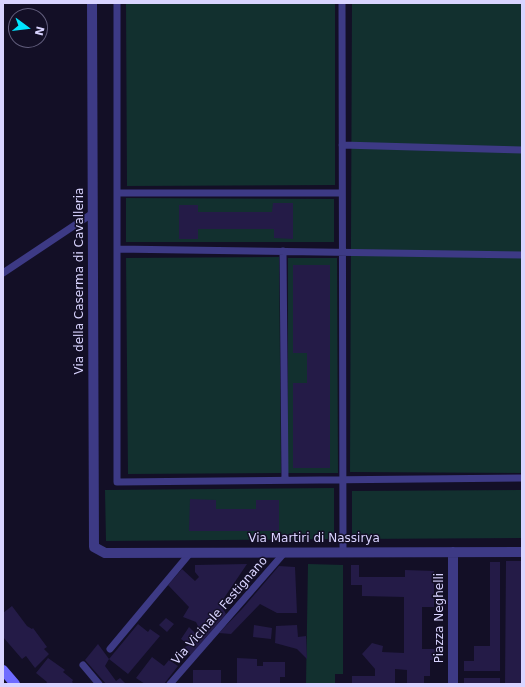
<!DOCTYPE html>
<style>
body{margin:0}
#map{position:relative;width:525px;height:687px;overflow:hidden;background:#130f26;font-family:"DejaVu Sans",sans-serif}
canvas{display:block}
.frame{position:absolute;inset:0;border:4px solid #d9d4ff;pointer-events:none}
.north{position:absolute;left:8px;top:8px;width:40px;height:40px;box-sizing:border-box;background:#130f26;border:1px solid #625e7d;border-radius:50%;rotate:105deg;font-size:11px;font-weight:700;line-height:16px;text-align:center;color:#d9d4ff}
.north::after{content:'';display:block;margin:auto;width:14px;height:18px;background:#00e5ff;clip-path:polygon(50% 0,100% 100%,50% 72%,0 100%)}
</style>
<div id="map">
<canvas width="525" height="687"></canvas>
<div class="frame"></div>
<div class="north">N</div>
</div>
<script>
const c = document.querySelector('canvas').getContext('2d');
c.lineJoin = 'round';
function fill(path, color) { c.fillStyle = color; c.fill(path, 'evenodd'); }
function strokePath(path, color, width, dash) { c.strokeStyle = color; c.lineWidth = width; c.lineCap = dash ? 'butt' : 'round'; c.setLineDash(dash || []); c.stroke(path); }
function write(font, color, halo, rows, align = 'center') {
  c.font = font + ' "DejaVu Sans",sans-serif'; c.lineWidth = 3; c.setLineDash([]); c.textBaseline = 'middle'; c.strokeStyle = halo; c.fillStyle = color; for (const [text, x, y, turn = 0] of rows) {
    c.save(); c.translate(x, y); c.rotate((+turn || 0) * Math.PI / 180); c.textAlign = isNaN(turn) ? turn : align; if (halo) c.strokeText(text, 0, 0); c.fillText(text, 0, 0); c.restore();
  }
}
const green = new Path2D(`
 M126,3h209v182l-208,1z
 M352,3h170v470l-172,-1z
 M126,198l208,1v43h-208z
 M279,257l2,216 -153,1 -2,-216z
 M288,258h49l1,215h-50z
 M334,488v51l-228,2 -1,-51z
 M522,490v48l-170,1v-48z
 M308,564l35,1v109h-8v10h-29z`);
const building = new Path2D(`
 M273,203h20v36l-19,-1v-9h-76v10h-19v-34h19v7h74z
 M293,265h37v203h-37v-85h14v-30h-14z
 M190,499l26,1v9h40v-9h23v31h-90z
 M506,561h16v123h-17z
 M490,562h10v109h-36v-10h10v-15h16z
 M247,564l-27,40 6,10 -35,41 -10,-6 8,-4 -8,-6 8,-12 6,6 4,-5 -3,-6 -13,-5 6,-10 -21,-22 14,-16 13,12 4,-4 -4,-5v-7z
 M351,565h8v12h46v-7l29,1v36h-12v42h13v11h-5v16h-6v8h-17v-14l-12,-1v15h-43v-8h23v-7l-13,-15 10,-11 11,3 -1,6 22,1v-56l-42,-1v-11h-11z
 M279,566l16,1 2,46h-20l-17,-9 -29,30 -12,-1 23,-24z
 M12,606l15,20 5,3 1,-1 14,19 -3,2 5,5 -14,14 -9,-12 -4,3 -19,-22v-24z
 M166,618l8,6 -7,8 -8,-7z
 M138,624l10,8 2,-3 10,7 -32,38 -19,-15z
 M254,625l18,3 -1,11 -18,-2z
 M297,625l1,12 8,-1 1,23 -10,-10 -22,-6 1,-17z
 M98,644l11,15 -4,7 11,15 4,-3 6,6h-20l-21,-24z
 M152,657l12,9 5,-6 9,6 -14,18h-19l-9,-6z
 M48,658l17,12 -2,2 10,8 -1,2 2,2h-28l1,-2 -11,-9z
 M237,658l20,1v7h6v-4h22v15h-5v7h-43z
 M193,670h28v14h-28z
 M464,678h36v6h-36z`);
const lane = new Path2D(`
 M117,3v479l405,-4
 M342,3l1,549
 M342,145l180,5
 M117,193h225
 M117,249l405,6
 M283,251l2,229
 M3,273l90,-60
 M110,649l81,-97
 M83,665l16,19
 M170,684l115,-132`);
const street = new Path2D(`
 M92,3l2,544 11,6 417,-1
 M453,684v-132`);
const secondary = new Path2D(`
 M3,670l12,14`);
const streetNames = [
 ["Via della Caserma di Cavalleria",80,281,-90],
 ["Via Martiri di Nassirya",314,539],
 ["Via Vicinale Festignano",220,611,-49],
 ["Piazza Neghelli",440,618,-90]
];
fill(green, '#12302f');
fill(building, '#241b47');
strokePath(lane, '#3d3a85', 7);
strokePath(street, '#3d3a85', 10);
strokePath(secondary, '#6f6bff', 10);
write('12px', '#d9d4ff', '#130f26', streetNames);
</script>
